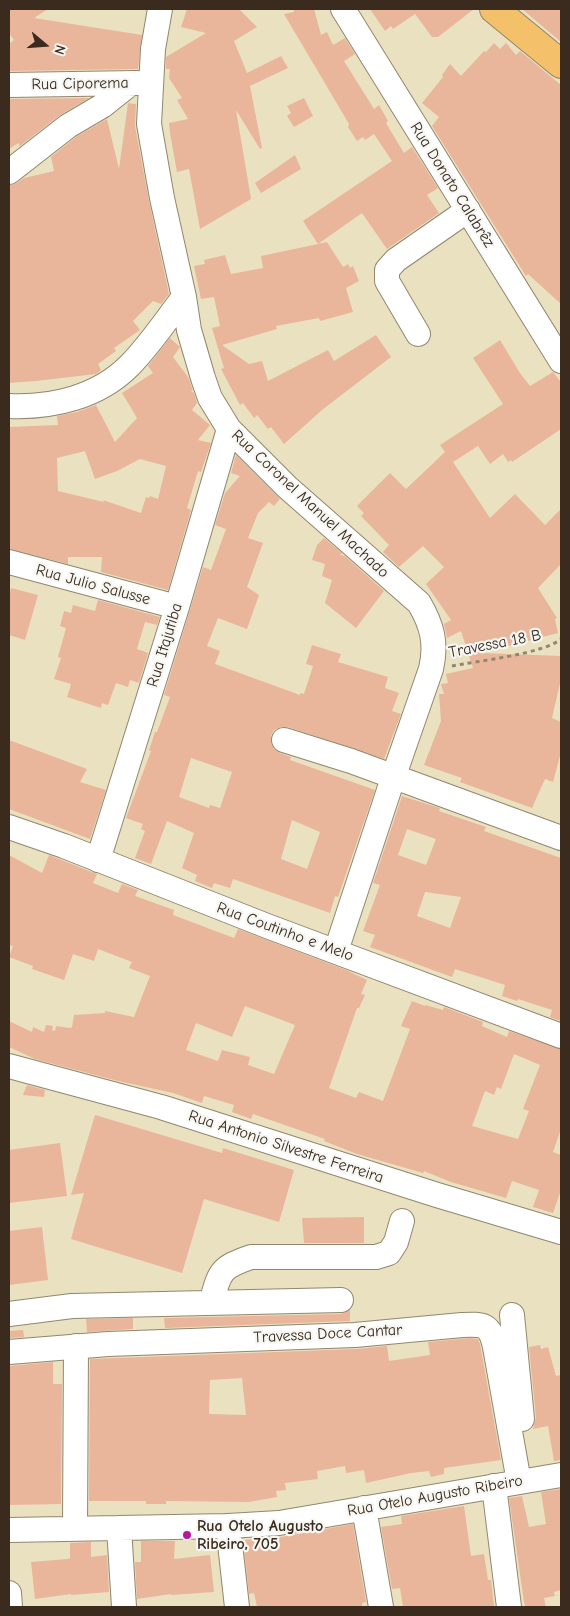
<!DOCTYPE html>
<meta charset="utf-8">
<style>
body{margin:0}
#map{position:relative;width:570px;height:1616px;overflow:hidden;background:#eae1c0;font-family:"Comic Neue",sans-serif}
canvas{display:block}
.frame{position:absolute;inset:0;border:10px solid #3b2a1e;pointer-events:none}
.north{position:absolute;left:20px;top:20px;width:50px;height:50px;-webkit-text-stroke:4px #f6f6f2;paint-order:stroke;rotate:108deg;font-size:14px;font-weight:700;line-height:20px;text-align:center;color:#3b2a1e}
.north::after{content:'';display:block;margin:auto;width:18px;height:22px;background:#3b2a1e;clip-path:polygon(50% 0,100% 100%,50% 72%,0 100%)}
</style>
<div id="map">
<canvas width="570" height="1616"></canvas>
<div class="frame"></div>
<div class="north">N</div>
</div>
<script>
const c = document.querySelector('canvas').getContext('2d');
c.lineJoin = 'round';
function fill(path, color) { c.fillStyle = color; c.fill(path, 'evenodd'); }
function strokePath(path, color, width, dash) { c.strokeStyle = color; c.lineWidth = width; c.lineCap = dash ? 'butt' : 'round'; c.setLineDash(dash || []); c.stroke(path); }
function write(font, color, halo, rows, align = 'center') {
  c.font = font + ' "Comic Neue",sans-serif'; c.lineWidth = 4.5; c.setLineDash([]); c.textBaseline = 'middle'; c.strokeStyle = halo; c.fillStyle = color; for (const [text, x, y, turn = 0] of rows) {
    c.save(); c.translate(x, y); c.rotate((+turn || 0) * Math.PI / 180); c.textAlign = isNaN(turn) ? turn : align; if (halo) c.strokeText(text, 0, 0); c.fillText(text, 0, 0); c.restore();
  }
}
const building = new Path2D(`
 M9,9h39l-14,9 108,17 -4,34 -129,2v-27l5,-4 -5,-7z
 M187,9h52l18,18 -23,14 13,32 34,-17 7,12 -38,18 12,62 -2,1 -24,-39 15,89 -51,30 -11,-60 -12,3 -7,-39 -1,-10 19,-4 -11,-19 5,-2 -13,-20 1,-9h-4v-12l40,-24 -25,-6z
 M293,9h21l7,26 6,-3 6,13 12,-7 10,16 -11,7 30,48 5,-4 9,16 -2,2 18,30 8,-6 26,41 -11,7 12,18 -52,36 -25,-36 -44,31 9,-2 16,25 5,-3 2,4 3,-2 6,15 -13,7 7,24 -33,9 -1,-3 -43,8 1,3 -55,16 27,19 13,-3 6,20 60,-31 6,11 42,-26 15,22 -69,53 -38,34 -13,-17 -3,2 -11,-14 -3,3 -11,-15 -3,2 -19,-36 3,-1 -12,-40 8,-2 -6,-29 -13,2 -7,-33 11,-2 -1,-4 21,-5 6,19 32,-6 -2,-12 57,-12 -15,-23 89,-60 -18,-27 -9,6 -2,-3 -6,4 -9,-14 1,-3 -65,-110 10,-2z
 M370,9h104l-36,28h-6l-17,-23 -22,15 -2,-3 -6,5z
 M522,9h39v33z
 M494,43l6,6 6,-6 10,12 4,-4 41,34v219l-33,-30 -2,2 -94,-150 7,-9 -17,-14 21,-26 -1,-2 8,-11 11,12 23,-25 2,1z
 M89,98l-29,17 -40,31 -2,-3 -9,6v-50z
 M304,98l9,18 -19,11 -7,-11 4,-3 -4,-7z
 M128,103l8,1 -1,22 14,75 20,93 -8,10 -8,-3 -20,20 7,9 -26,18 2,3 -18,13 3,6 -5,4 -60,7 -27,2v-198l8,-2 7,-5 30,-7 -3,-14 25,-20 31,-18 12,50z
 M295,155l6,14 -40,24 -6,-10z
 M170,338l10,9 -7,10 15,20 5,13 -2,1 3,2 3,10 -5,7 18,15 -12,15 13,3 -10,29 -3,-1 -11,37 4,2 -23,80 -67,-18 1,-15h-34v7l-59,-15v-122l49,-2 -1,-9 20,-4 19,-7 19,37 22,-24 -15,-25 31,-20 -5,-7zM85,451l10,28 22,-8 23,-12 26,7 -8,33 -8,-3 -1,2 -3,-1 -5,16 -38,-13 1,2 -46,-11 -1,-33z
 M500,340l20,33 10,13 23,-14 8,10v47l-49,33 -1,-2 -3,2 -5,-8 -13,10 -12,-18 -25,16 37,56 25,-24 30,31 16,-16v55l-23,24 19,30 -2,1 3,14 -77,20 80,3v23l-9,39 9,4v30l-8,30 -8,-3 -13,29 -72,-26 2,-4 -38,-13 17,-44 -2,-27h5l-3,-10 7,-1 -2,-9 27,-6 -12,-37 -14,7 -3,-14 7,-4 -25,-36 18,-17 -21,-21 -24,21 -16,-15 6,-7 -28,-29 3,-3 -7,-7 33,-33 16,16 39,-37 -5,-7 63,-41 -30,-46z
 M236,455l44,44 -6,7 -5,-4 -11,11 -10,25 15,5 -16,44 12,8 -12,34 -29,-11 -11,28 13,5 -5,13 85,31v-2l4,1 9,-28 -7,-2 6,-19 29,9 -3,8 50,15 -3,11 14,5 -7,18 9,3 -17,45 -96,-32h-7l-7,3 -3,5v8l3,6 6,4 11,4 -1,3 85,30 -37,107 -3,-1 -5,17 -97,-34 -3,9 -16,-5 -2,5 -17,-7 2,-6 -15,-7 12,-35 -27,-12 -16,43 -16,-6 10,-27 -4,-2 2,-5 -17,-6 25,-67 -2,-1 6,-18h2l13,-35 -6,-2 39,-128 8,3 15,-41 -11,-4 10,-32 15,-17 -9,-3zM191,758l41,14 -12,36 -10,-3 -1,3 -30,-11zM292,820l28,12 -13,37 -26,-10z
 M324,538l18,15 -2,2 5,1 39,35 -28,37 -31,-25 7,-23 -10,-4 3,-12 -13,-4 5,-15z
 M11,588l27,7 -13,45 -16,-5v-38z
 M98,600l62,17 -3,8 -12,-3 -8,27 11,4 -9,30 -9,-3 -2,7 -12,-4 -8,22 -6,-2 -1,5 -34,-11 4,-13 -17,-5 7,-21 -3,-1 8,-29 -6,-2 4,-15 7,2 2,-8 22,6z
 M9,740l78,29 -7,13 26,8 -16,49 -81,-30z
 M402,796l38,12 -1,3 47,16 -2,4 77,27v163l-11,-4 2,-7 -34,-11 -1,2 -15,-5 3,-11 -50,-16 -3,8 -82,-30 5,-12 -12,-4 17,-46 -7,-2zM407,829l29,10 -10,26 -28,-10zM425,892l36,5 -11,31 -33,-12z
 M9,855l33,18 7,-18 10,4 38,15 -4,9 25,10 4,-9 16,6 -3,6 39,14 -1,5 61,23 4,-9 108,41 21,10 -6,14 4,1 -6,13h-2l-28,80 27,10 3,-6 24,9 27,-72 -9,-3 11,-25 13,5v-1l18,5 1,-3 39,15 -1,4 25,11 2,-6 52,18v80l-8,23 8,3v35l-8,23 -20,-6 6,-17 -27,-9 -6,17 -55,-16 -27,-11 -1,2 -66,-19 -33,-13 1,-2 -72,-25 -2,5 -19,-7 2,-7 -30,-9 -2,7 -29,-10 -55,-12 -83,-22 -26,-12v-26l23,11 1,-5 11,5 2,-7 7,1 -1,4 3,1 1,-5 14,2 2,-1 2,-12 31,-2v-2l29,6 16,-41 -21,-8 3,-6 -34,-13 -4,12 -21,-7 -9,26 -32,-11 1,-3 -24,-9 4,-11 -4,-1zM245,1006l50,19 -21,49 -26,-9 2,-8 -28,-7 -4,11 -32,-11 10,-27 36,14zM514,1054l26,11 -17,44 6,2 -11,28 -46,-13 13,-35 9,4 3,-8 4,2z
 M27,1085l18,5 -1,7 -21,-2z
 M95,1115l127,38 1,-5 71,22 -15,52 -75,-23 -22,74 -111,-34 13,-46 -13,2z
 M60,1143l7,53 -58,7v-53z
 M364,1217v26h-60l-2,-25z
 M42,1227l6,53 -39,5v-54z
 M350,1310v11l-185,7 -1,-10 177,-4z
 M133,1318v11l-46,3 -1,-13z
 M23,1330l1,7 -15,1v-7z
 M470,1338l8,1 2,5 21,116 -57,8v6l-13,3 -2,-6 -18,2 -45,10 -2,-13 -18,3 -1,-7 -28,5 1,8 -33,4 1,7 -10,1 1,6 -28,5 -83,-1v3h-20v-3h-57l1,-142 266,-10 31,-3 2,15 41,-6 -2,-13zM242,1378l4,37 -37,-1 1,-34z
 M540,1345l1,4 7,-2 8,29 5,-1v85l-7,1 -6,-35 -15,3 3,-11 -7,-71z
 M53,1362v22h9l-1,120 -52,1v-139z
 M561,1489v101l-7,2 1,4 -11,2 2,9h-20l-2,-5 -15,-104 13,-2 7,31 17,-3 -5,-32z
 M464,1506l7,50 13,-2 4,26h3l3,26 -10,1h-81l-3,-19 -8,1 -11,-62 21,-3 -1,-8z
 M353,1524l13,78 -4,1v4h-105l-3,-14 -5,1 -6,-54 38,-3z
 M141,1541h34l-1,18 36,-4 4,37 -43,3v-1l-34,5 -2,-37h6z
 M91,1542v15l16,-2 2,37 -38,3v-1l-36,5 -4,-37 37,-3 2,-1v-15z`);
const path = new Path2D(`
 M452,666c25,-5 91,-12 109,-27`);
const minor = new Path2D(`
 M160,9l-7,40 -4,75 13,74 22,99 5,33 14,48 7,20 19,31 58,58 132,116c13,22 18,40 12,66l-38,109 -57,173
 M343,9l218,352
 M9,85l128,-2
 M9,172l59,-46 34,-20 29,-23
 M418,334l-31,-53v-11l9,-10 72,-50
 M9,406c43,2 89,-9 120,-40 21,-21 37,-46 55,-69
 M9,562l168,45
 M284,740l67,21 210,77
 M9,827l55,19 203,80 294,110
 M98,860l79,-253 52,-178
 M9,1066l152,41 276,88 124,37
 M211,1303c9,-31 8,-35 40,-46h125l13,-4 7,-11 6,-21
 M9,1314l63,-8 269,-6
 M512,1315l10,104
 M9,1352l99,-8 247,-9 107,-10c22,-1 28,-1 33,22l24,135
 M494,1486l15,121
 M364,1508l17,99
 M228,1526l9,81
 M75,1528l1,-182
 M119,1528l5,79
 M9,1530l219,-4 51,-3 282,-48
 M9,1593l1,14`);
const major = new Path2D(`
 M494,9l67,55`);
const markers = [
 [187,1535,5,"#b5179e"]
];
const streetNames = [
 ["Rua Ciporema",80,84,-1],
 ["Rua Donato Calabrêz",452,185,58],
 ["Rua Coronel Manuel Machado",310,504,43],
 ["Rua Julio Salusse",93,585,15],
 ["Travessa 18 B",495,644,-11],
 ["Rua Itajutiba",165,645,-73],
 ["Rua Coutinho e Melo",285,932,20],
 ["Rua Antonio Silvestre Ferreira",286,1147,18],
 ["Travessa Doce Cantar",328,1334,-3],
 ["Rua Otelo Augusto Ribeiro",435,1496,-10]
];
const poiNames = [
 ["Rua Otelo Augusto",197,1526],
 ["Ribeiro, 705",197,1544]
];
fill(building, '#e9b69b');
strokePath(minor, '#92866f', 26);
strokePath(major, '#92866f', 30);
strokePath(path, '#92866f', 3, [4, 4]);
strokePath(minor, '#fff', 24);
strokePath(major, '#f4c16a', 28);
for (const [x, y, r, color] of markers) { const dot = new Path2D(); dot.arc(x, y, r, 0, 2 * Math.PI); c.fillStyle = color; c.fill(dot); strokePath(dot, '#f6f6f2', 2); }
write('16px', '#3b2a1e', '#f6f6f2', streetNames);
write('bold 16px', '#3b2a1e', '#f6f6f2', poiNames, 'left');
</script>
